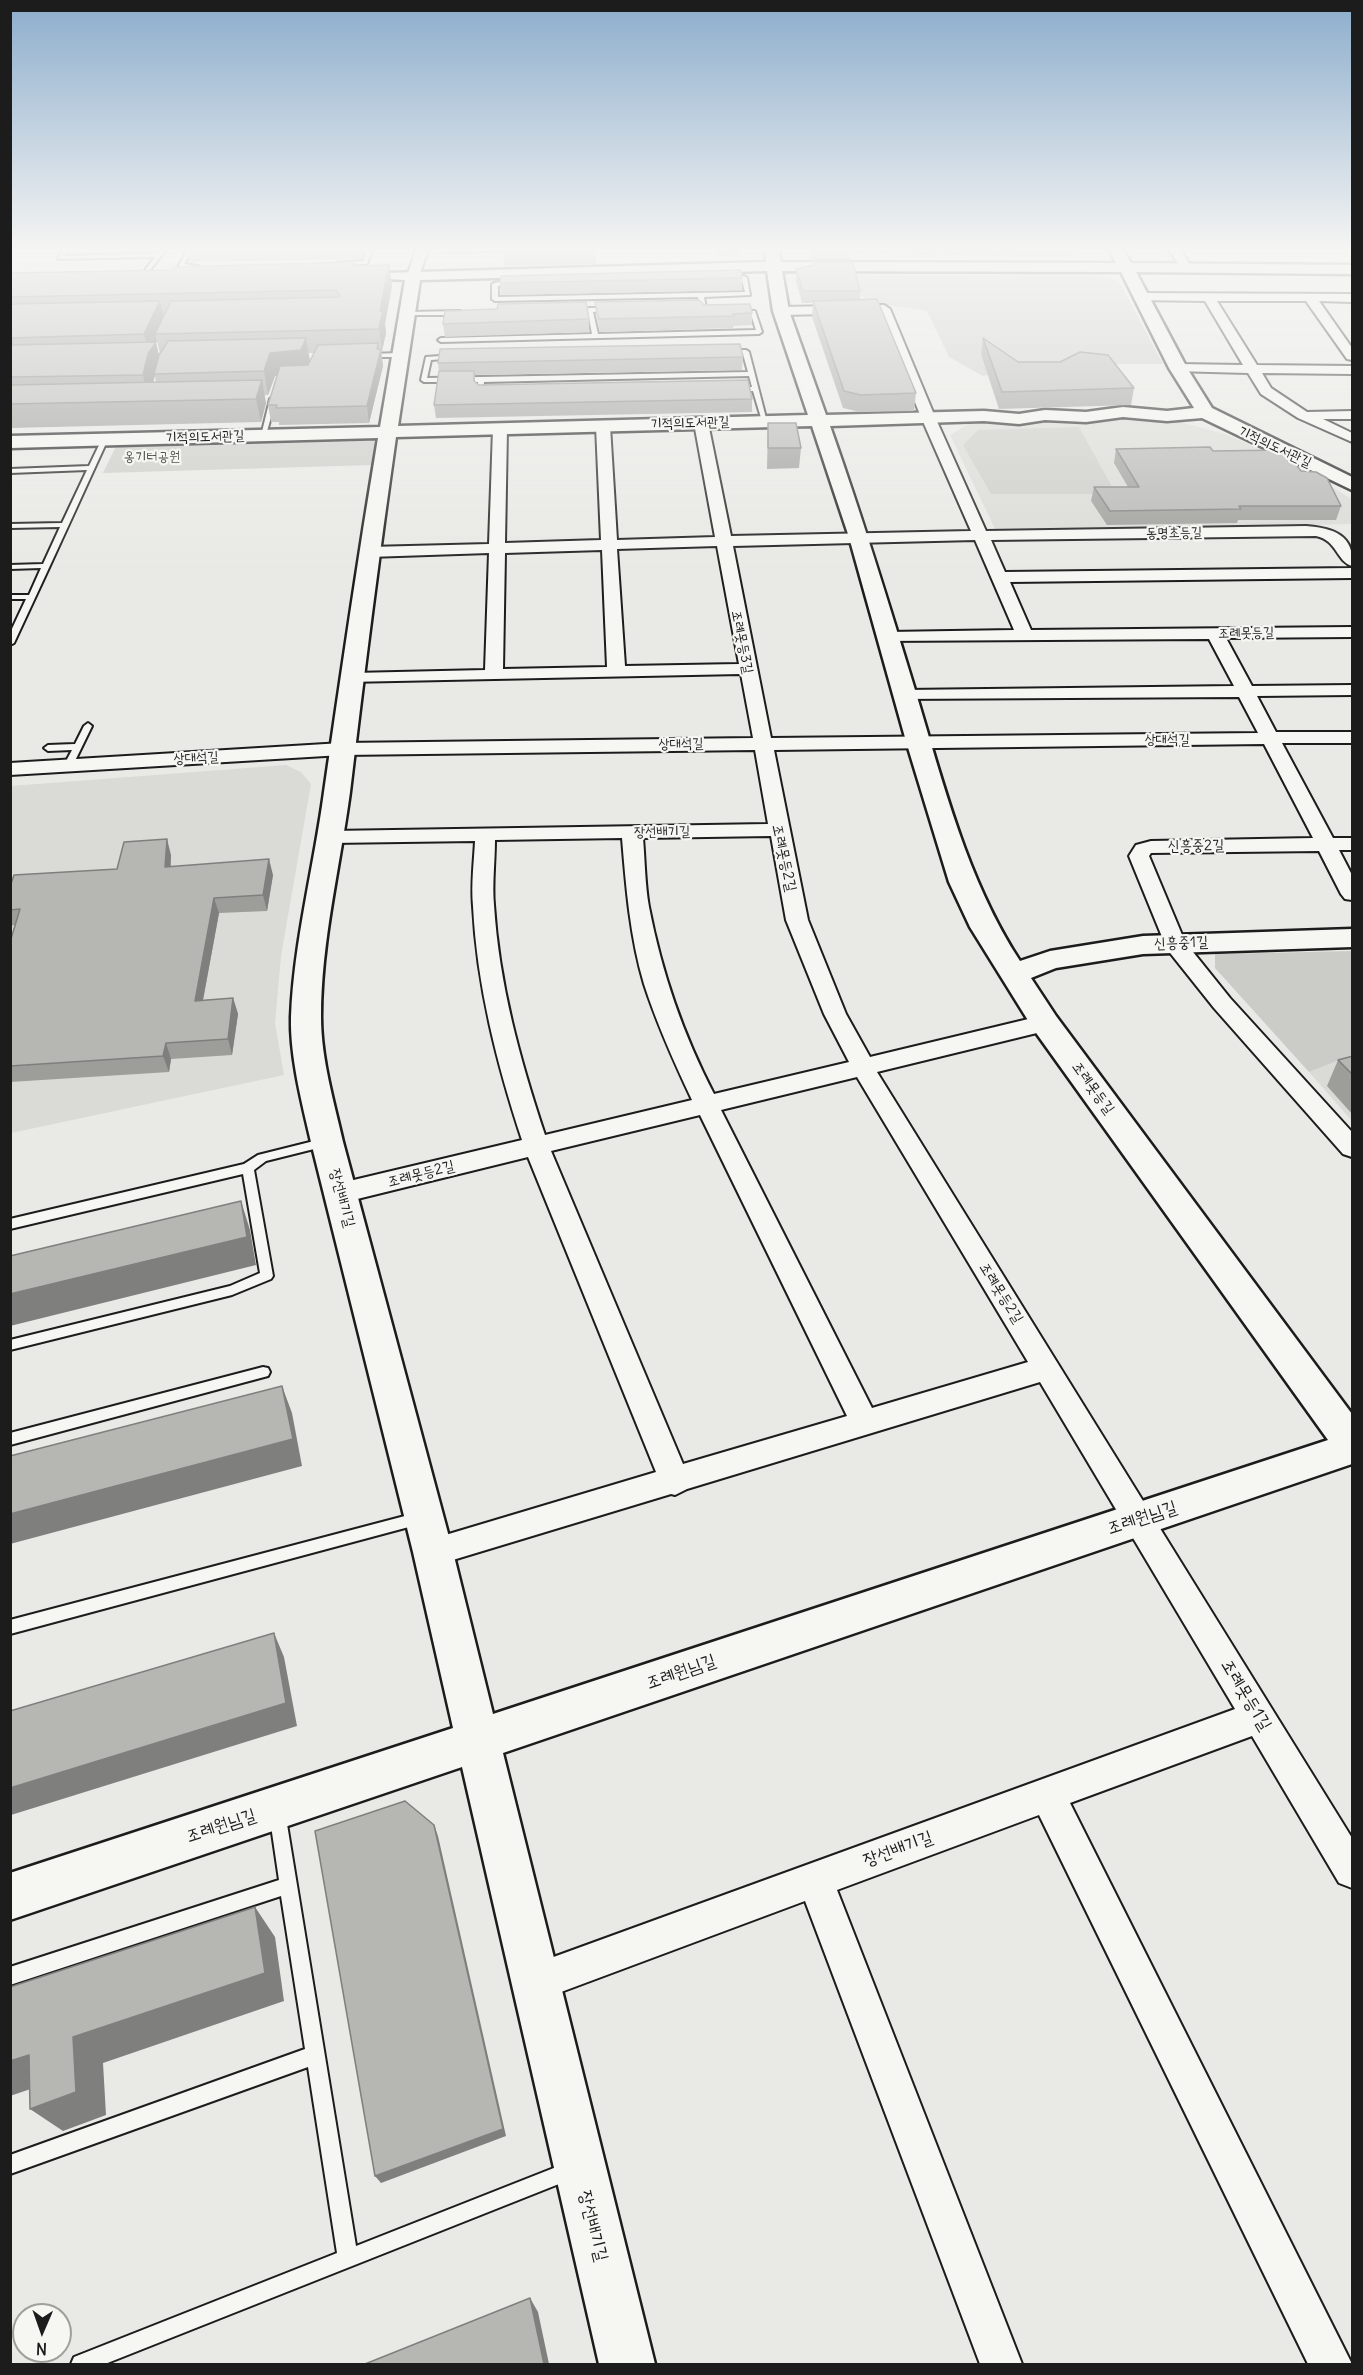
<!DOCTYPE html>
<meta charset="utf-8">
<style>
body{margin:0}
#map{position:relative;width:1363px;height:2375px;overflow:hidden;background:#e9e9e5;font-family:Delius,sans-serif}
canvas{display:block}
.frame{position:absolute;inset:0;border:12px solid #1c1c1c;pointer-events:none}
.north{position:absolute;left:12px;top:2303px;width:60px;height:60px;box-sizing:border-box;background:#f6f6f2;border:2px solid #9f9f9c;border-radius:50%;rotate:182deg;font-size:16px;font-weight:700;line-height:24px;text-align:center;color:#1c1c1c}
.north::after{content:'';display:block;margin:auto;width:21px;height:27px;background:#1c1c1c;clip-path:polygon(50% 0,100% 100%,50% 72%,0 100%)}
</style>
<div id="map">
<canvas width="1363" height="2375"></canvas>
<div class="frame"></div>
<div class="north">N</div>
</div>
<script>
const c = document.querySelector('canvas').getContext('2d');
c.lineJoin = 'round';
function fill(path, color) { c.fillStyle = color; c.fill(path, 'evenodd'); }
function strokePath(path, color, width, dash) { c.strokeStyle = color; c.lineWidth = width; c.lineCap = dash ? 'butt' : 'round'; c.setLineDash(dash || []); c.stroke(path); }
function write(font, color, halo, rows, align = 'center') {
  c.font = font + ' Delius,"Poor Story",sans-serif'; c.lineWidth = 4.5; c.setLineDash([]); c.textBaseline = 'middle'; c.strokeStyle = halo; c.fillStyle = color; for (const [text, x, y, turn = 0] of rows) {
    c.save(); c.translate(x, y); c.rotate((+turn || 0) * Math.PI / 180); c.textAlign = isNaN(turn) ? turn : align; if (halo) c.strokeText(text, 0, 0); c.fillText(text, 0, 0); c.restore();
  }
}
const built = new Path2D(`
 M1135,417l42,4 51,14 63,28 61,36v25l-356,7 -46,-96 19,-11z
 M286,765l15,7 10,12 -30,172 -6,67 9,52 -273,58v-347z
 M1352,1055v66l-43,-49z`);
const green = new Path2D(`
 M839,275l259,1 15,2 7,5 43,81h-89l-70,7 -21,5 -34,-19 -22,-46 -41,-6 -45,-16z
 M1079,427l37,67h-125l-28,-49 15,-15z
 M370,437l6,6 -4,22 -269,8 14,-29z
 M1352,951v104l-43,17 -94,-104v-14z`);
const lane = new Path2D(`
 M63,247h6l-5,9 93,-3 5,-6h6l-29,37 -3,-2 19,-25 -97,2z
 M189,247h6l-11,17 14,2 -20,1z
 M367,247h6l-6,17 -28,1 -3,-2 27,-2z
 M520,247l-2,3 -71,2 -3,-2z
 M744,276l3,2 3,17 -46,2 2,11 -3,2 -12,-2 9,-2 -2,-9 -203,4 -3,-2v-15c6,-3 19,-4 25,-1l-19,3v11l247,-5 -3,-12 -15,1 -3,-2z
 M590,308h20l3,2 -20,2 5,22 158,-4 -5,-16 -17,-1 2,-3 19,1 7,21 -3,2 -318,8 -3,-2 3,-2 151,-4 -4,-22 -17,1 -3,-2z
 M408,312l52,-1 3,2 -3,2h-54z
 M726,350h20l3,2 18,70 -5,-1 -9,-30h-19l-3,-2 3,-2h18l-3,-11 -265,6 -1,10 6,2 -3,2 -9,-2 1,-12h-54l-3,-2 5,-23 28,-2 2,3 -25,2 -4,18 321,-6 -5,-18 -19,-1z
 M366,354l35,-1 3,2 -3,2h-37z
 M273,397l3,2 -10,36 -5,1 9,-37z
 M105,437l3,2c-32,70 -62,136 -94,204l-4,2v-12l16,-34h-16v-4h19l12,-27 -31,1v-4l33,-1 17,-37 -50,1v-4l52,-1 25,-53 -77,3v-4l79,-3 13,-27z
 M88,723l4,3 -20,41h-6l-2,-2 8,-15 -24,1 -4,-3 4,-3 27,-1 9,-18z
 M326,1138l4,1 2,3 -2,3 -64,16 -12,9 19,106 -2,3 -39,16 -222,55v-10l220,-54 30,-13 -17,-99 -233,55v-10l234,-55 14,-9z
 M263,1367l5,1 2,4 -2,4 -258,69v-12z
 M420,1512l5,1 2,5 -2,5 -5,1 -410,110v-14z
 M277,1804l6,2 2,6 71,434 213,-84 7,2 2,7 -2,7 -7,2 -464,184h-34l3,-7 263,-104 -29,-186 -298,107v-19l295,-106 -24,-153 -271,89v-18l269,-87 -10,-68 2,-6z`);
const street = new Path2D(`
 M417,247h12l-10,29 -6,4 -6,-4z
 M1167,247h12l13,21 -2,2h-8z
 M1140,293l212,1v8l-33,-1 33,47v12l-5,-1 -41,-58h-89l40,64 95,1v8l-90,-1 9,15 36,24 45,-1v8h-29l29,14v9l-54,-24 -37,-24 -13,-21 -75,-2 -2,-3 7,-4 65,1 -38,-64 -69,-1v-6z
 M884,305l6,4 45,108 51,114 320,-5c27,2 49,9 46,40 -15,-4 -15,-26 -36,-30l-325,4 14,32 347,-4v10l-342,4 21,48 321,-3v10l-126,1 26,48 100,-1v10l-95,1 19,36h76v11h-70l51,95h19v12h-13l13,25v25l-7,-1 -4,-5 -22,-43 -168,2 -2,3 36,86 45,56 122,134v25l-9,-3 -129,-146 -47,-59 -38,-93 7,-11 15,-4 162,-3 -49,-94 -490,6 34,170 38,94 24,43 175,-42 8,3 4,5 -4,5 -8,3 -168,41 475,766v50l-13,-5 -87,-147 -182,67 282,561h-44l-269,-549 -202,75 185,474h-42l-175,-463 -268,100 -13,-6 -6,-13 6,-13 13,-6 698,-254 -195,-327 -353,107 -12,6 -4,-1 -238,72 -11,-4 -4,-10 4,-10 234,-70 -128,-315 -187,46 -9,-3 -4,-7 4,-7 9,-3 181,-43c-25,-76 -45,-154 -49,-234 -2,-22 1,-44 2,-65l-144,2 -7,-2 -3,-4 3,-4 7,-2 437,-7 -13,-74 -413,5 -332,20v-12l332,-20 411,-5 -12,-64 -394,8 -3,-4 3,-4 6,-1 132,-3 4,-117 -120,4 -8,-5 8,-5 120,-3 4,-115 7,-4 7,4 -2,114 96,-3 -5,-114 7,-4 7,4 7,114 98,-3 -21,-114 7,-4 7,4 23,113 240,-5 -50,-114 -42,-104 -98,2 -6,-4 6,-4zM975,540l39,90 -126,2 -6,1 -3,4 3,4 327,-2 25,47 -329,4 -6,1 -3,4 3,4 340,-2 19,36 -487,5 -38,-192zM717,546l22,118 -114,2 -8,-117zM602,550l5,117 -104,2 2,-116zM771,836l15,84 38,94 25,48 -135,32c-31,-60 -52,-120 -65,-187 -4,-22 -4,-46 -6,-69zM622,838c4,49 8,99 22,146 13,40 30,78 48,116l-147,35c-25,-75 -46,-151 -51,-230 -2,-21 1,-43 1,-65zM857,1077l171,285 -156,46 -151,-298zM700,1115l147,301 -164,48 -132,-313z`);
const secondary = new Path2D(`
 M764,247h14l3,15 335,1 -6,-12 2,-3h10l9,15 221,2v9l-216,-2 51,96 25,40 140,69v13l-150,-72 -35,3 -44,-4 -37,5 -41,-2 -26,4 -35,-3 -154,5c31,87 58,175 85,264 28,93 52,190 105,271l30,-10 93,-15 209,-7v18l-209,7 -87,14 -25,10 25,38 296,398v50l-849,289 152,611h-56l-137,-597 -452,153v-47l443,-145 -40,-176 -102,-410c-9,-39 -21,-85 -20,-125 3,-76 23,-150 33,-225 17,-118 34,-236 54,-354l-368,10v-12l370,-9 25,-147 -19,-1 -3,-3 3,-3 380,-11zM767,271l6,40 35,104 -410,11 22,-146zM782,271l339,1 48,96 25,40 -27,3 -44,-4 -37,5 -41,-2 -26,4 -35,-3 -158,4 -37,-104zM812,426l37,111 57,204 43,141 21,45 64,103 294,410 -835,274 -40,-162 -110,-410c-9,-40 -22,-83 -22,-125 0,-75 19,-150 29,-225 14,-118 29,-237 46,-355z`);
const wall = new Path2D(`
 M187,247h177l-3,12 -171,3z
 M503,247h92l1,17 -92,2z
 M714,247h25v8l-22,1z
 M809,247h264l-1,9 -222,-2 -1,6h-38z
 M354,262v4l35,-1 3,21 -7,38 1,9 -4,18h-1l2,15 -14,57 -90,2v-3h-8l-3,-17 9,-29h-2l-7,19h-4l2,8 -5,19 -251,6v-155l162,-3zM157,341l3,12 -1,2 -3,-12zM308,353h6l-4,8zM155,376l1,6h-3l1,-5z
 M813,262l47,29v9l56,93 -2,18 -54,1 -17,-4 -31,-91 1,-14h-11l-6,-22v-12l17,-4z
 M742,278v12l-241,5 -1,-12z
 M595,302l109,3 48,8v12l-19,1v2l-133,4 -4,-18z
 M589,319v13l-144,5 -2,-13z
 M983,338l35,24 116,26 -3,17 -132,4 -18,-55z
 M743,357l-1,13 -267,5v7l4,3 273,14v13l-316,6 -2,-13 5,-33 -1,-9z
 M768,423l33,25 -2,20 -32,1z
 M1116,449l97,2 88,20 40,35 -5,14h-98l-1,3 -130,2 -16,-24 3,-14h34l-14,-24z
 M171,855v11l102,9 -6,36 -48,2 -16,87 30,-2 5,16 -6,41 -61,4 -2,13 -159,10v-140l5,-17 -5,1v-39l107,-18z
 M1353,1056v59l-26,-29 11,-26z`);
const shadedWall = new Path2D(`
 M360,247h4l-3,12z
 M389,265l3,21 -7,38 1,9 -4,18 -3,-22 1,-18z
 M160,301l5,22 -10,11 2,7 -1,2 5,21 -7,10 1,2 -7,22 -5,-23 6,-21 -5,-20z
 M11,337l7,23 -8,-5z
 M306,338l4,23 -5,13 -30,2 -7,19 -4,-24 6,-18z
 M378,343l2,11 1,-5 2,17 -14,57 -2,-17z
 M262,380l4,23 -5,19 -5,-23z
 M167,839l4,16 -2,27 -4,-15z
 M269,859l4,16 -6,36 -4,-16z
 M214,898l5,15 -19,103 -5,-15z
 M233,998l5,16 -6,41 -4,-16z
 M166,1043l5,16 -2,13 -6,-16z
 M241,1201l9,29 6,35 -246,61v-32z
 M282,1386l10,27 10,53 -292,78v-30z
 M274,1633l10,24 13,69 -286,89 -1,-1v-26z
 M434,1825l4,11 68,300 -125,47 -6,-7z
 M255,1907l20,30 9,64 -181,62 3,52 -43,16 -33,-22 43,-72z
 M29,2055l31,24 -50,17v-35z
 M530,2298l8,14 11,52h-5z`);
const building = new Path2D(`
 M811,247h39v1h-39z
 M354,262l-1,4 36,-1 -9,46h3l-4,18 -224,5 16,-33 167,-4 2,-2 -4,-5 -326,7v-24l162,-3 2,-3z
 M813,262h40l7,29h-57l-7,-22 18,-4z
 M741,270l1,8 -242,5 1,-7z
 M877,299l39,94 -55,2 -17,-4 -31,-90z
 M699,300l5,5 46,-1 2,9 -19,1 1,2 -135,3 -4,-17z
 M160,301l-16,33 -134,4v-34z
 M586,302l3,17 -146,5 2,-13 52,-2 1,-5z
 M306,338l-5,12 -31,3 -6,18 -110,3 5,-19 9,-14z
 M983,338l35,24h42l20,-10 28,3 26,33 -132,4z
 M156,342l-8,12 -5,21 -133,2v-32z
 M378,343l-1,6h4l-14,57 -91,2 1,-3h-9l12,-39 28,-1 10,-20z
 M740,344l3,13 -305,6 2,-14z
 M439,371h35v10l5,4 269,-5 4,19 -318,6z
 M262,380l-6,19 -246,5v-19z
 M768,423h28l5,25h-33z
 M1210,447l3,4 72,-1 16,21 15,1 11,6 14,28h-102l2,3 -131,2 -16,-24h45l-23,-38z
 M167,839l-2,28 104,-8 -6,36 -49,3 -19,103 38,-3 -5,41 -62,4 -3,13 -153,10v-124l10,-33 -10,1v-23l4,-12 103,-6 7,-27z
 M1353,1056v19l-15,-15z
 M241,1201l6,36 -237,57v-38z
 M282,1386l11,53 -283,75v-58z
 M274,1633l12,70 -276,85v-77z
 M405,1801l29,24 69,304 -128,47 -60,-345z
 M255,1907l10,66 -192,64 3,55 -46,17 -1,-54 -19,6v-74z
 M530,2298l14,66h-179z`);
const farStreetnames = [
 ["기적의도서관길",690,423,-2],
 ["기적의도서관길",205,437,-2],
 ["기적의도서관길",1275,447,25],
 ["동명초등길",1174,533,-1],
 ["조례못등길",1246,633,-1],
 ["조례못등3길",742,642,79],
 ["상대석길",1167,740],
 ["상대석길",681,744,-1],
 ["상대석길",196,758,-3],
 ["장선배기길",662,832,-1]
];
const farParknames = [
 ["옹기터공원",152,457]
];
const streetNames = [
 ["신흥중2길",1196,846,-1],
 ["조례못등2길",784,858,78],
 ["신흥중1길",1181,943,-2],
 ["조례못등길",1093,1088,54],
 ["조례못등2길",421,1174,-14],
 ["장선배기길",342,1198,75],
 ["조례못등2길",1001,1293,58]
];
const nearStreetnames = [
 ["조례원님길",1142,1518,-18],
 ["조례원님길",681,1672,-19],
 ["조례못등1길",1246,1695,59],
 ["조례원님길",221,1826,-18],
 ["장선배기길",898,1849,-20],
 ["장선배기길",593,2226,76]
];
fill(built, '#dadad6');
fill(green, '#cbcbc7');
strokePath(lane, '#1c1c1c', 4);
strokePath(street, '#1c1c1c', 4);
strokePath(secondary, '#1c1c1c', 5);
fill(lane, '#f6f6f2');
fill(street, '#f6f6f2');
fill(secondary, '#f6f6f2');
fill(wall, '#9d9d9a');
fill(shadedWall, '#7f7f7d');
fill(building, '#b6b6b3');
strokePath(building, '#7f7f7d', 1.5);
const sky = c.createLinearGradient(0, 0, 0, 580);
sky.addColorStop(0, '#8cadcc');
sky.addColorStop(0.43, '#f5f5f3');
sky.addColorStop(1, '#f5f5f300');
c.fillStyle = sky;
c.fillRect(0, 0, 1363, 580);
write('14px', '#1c1c1c', '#f6f6f2', farStreetnames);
write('14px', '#51514f', '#f6f6f2', farParknames);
write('15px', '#1c1c1c', '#f6f6f2', streetNames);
write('18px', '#1c1c1c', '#f6f6f2', nearStreetnames);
</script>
